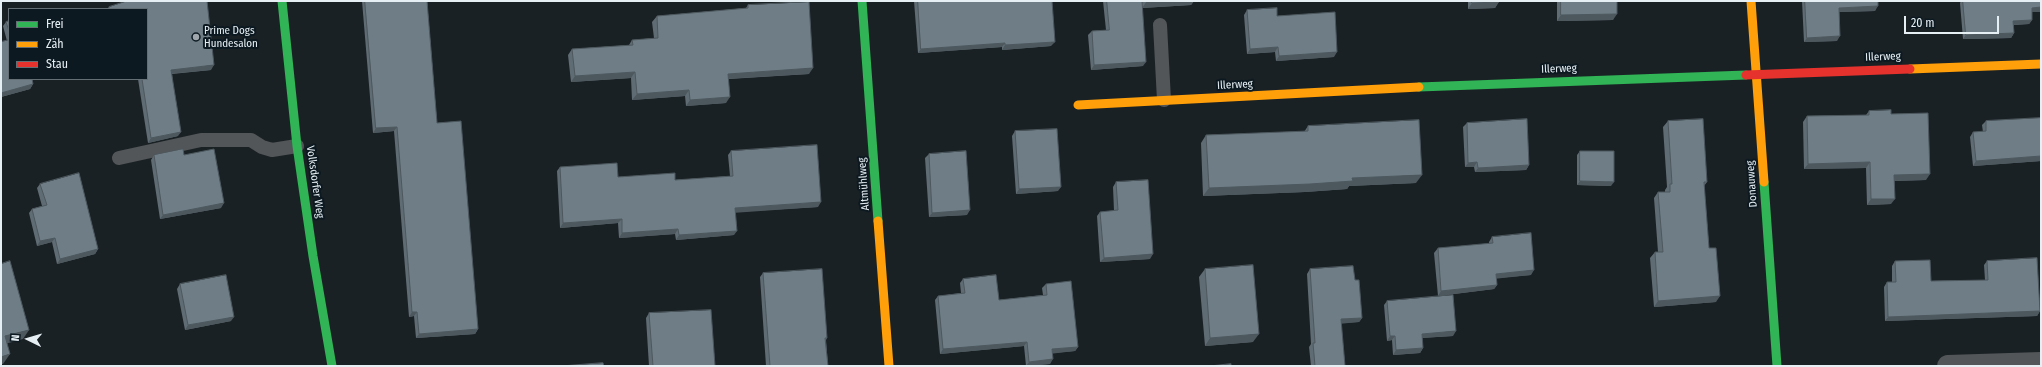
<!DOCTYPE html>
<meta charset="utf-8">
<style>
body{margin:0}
#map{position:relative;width:2042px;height:367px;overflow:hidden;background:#1a2125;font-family:"Fira Sans Condensed",sans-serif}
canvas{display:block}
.frame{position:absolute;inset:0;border:2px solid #e6eff4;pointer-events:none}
.legend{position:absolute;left:8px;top:8px;width:140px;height:72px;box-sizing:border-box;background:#0c1920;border:1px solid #636f75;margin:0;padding:5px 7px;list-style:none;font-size:12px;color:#e6eff4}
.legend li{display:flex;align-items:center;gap:8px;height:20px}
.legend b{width:20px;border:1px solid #636f75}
.north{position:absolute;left:8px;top:319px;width:40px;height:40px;-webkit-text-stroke:3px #0c1920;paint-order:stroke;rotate:275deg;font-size:11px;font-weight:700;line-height:16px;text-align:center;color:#e6eff4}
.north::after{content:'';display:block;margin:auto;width:14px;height:18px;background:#e6eff4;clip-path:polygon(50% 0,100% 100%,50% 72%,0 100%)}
.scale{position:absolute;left:1904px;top:16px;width:95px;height:18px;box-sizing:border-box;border:2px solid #e6eff4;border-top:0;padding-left:5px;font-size:12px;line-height:14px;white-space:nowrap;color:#e6eff4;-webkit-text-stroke:3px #0c1920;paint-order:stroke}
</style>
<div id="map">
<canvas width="2042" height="367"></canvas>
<div class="frame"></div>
<ul class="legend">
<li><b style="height:5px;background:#30b455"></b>Frei</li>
<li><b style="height:5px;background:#ff9f0a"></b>Zäh</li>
<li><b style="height:5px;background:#e5322d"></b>Stau</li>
</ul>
<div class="north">N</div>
<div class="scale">20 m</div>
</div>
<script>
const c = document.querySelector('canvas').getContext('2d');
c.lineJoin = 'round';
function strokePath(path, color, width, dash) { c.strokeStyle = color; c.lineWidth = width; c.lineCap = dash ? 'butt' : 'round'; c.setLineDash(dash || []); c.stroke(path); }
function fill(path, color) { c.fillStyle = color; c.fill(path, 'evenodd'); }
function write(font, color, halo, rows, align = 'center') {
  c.font = font + ' "Fira Sans Condensed",sans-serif'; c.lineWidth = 4; c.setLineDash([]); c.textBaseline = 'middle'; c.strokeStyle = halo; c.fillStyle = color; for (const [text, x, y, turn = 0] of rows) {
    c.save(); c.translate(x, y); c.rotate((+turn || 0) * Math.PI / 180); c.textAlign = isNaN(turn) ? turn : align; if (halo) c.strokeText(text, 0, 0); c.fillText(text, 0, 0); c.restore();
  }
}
const lane = new Path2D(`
 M1160,25l4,75
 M119,158l82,-18h50l11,7 10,3 25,-4`);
const street = new Path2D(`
 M1948,366l93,-3`);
const fast = new Path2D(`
 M282,1l15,145 16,110 19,110
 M862,1l16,220
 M1419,87l327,-12
 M1764,182l13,184`);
const slow = new Path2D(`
 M1751,1l13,181
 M1910,69l131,-5
 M1078,105l341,-18
 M878,221l11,145`);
const jam = new Path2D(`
 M1746,75l164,-6`);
const wall = new Path2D(`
 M362,1h65l10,122 41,206 -3,5 -59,4 -2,-22 -5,1 -15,-186 -21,2z
 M914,1h138l-1,45 -49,4v-3l-84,6z
 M1103,1h91l-3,4 -49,3 1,58 -52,4 -3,-35 4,-4 14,-1z
 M1468,1h31l-4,7 -27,1z
 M1557,1h60l-4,19 -56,1z
 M1802,1h76l-3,10 -36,1 -2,29 -33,1z
 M1961,1h80v11h-9v8l-3,4 -15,1v8l-3,5 -48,1 -3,-36z
 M748,5l61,69 -80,5 -3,24 -40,3 -1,-10 -53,4 -1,-22 -60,4 -3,-27 4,-6 57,-4 3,-5 22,-2 -2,-16 5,-6 89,-8z
 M109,7l102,63 -39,4 6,62 -30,7 -10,-64h9l-39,-70z
 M1247,10l30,6 57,41 -58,4 -1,-9 -28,2 -3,-39z
 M9,21v58h23l1,5 -3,5 -29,8v-55l6,-1 -4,-15 3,-4z
 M1869,111l22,3 35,66 -32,1 -3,23 -24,1 -1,-37 -62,1 -1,-47 4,-6 59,-1z
 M2041,118v43l-68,5 -3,-29 3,-5h10l-1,-7 4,-4z
 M1668,121l39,61 -3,4 5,62 7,54 -62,5 -4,-49 5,-6h3l-4,-54 4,-6h7v-2l2,-3 -4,-60z
 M1467,123l62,42 -3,5 -51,2 -1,-5h-9l-2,-40z
 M1308,126l108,57 -67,3 -2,3 -42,3 -102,4 -2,-53 5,-8 98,-3z
 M1015,131l43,60 -42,3 -4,-58z
 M731,151l87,56 -83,5 -1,23 -58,5 -1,-6 -56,4 -1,-15 -58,5 -3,-57 3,-4 58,10 57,3 55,-4 -2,-21z
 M1580,151l31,35 -34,-1v-30z
 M929,154l38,61 -38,2 -4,-59z
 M154,155h30l37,53 -61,11 -9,-59z
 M1116,182l34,77 -50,3 -3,-46 3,-4 14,-1 -1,-24z
 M40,184l58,65 -3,5 -38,10 -5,-22 -15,4 -8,-33 3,-4 10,-3 -5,-18z
 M1492,237l39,38 -34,3v7l-3,4 -56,7 -4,-43 4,-5 51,-4v-2z
 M1895,261l36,20 54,-1 -1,-15 3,-4 53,50 -3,5 -152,5 -1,-34 3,-5h5v-16z
 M1205,269l48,73 -48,4 -6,-69z
 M1310,269l45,11 7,38 -3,4 -18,1 4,43h-34l-2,-19 2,-3 -4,-70z
 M763,273l64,65 -1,2 2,26h-62l-6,-89z
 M963,279l36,21 44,-5 -1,-7 4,-4 32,63 -3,4 -23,2 -2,11 -24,2 -2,-20 -84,8 -5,-54 3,-4 23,-3 -1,-10z
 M180,284l51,37 -46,9 -8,-41z
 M1387,301l66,35 -31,2 1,10 -3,5 -27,2 -1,-15 -5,1 -3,-36z
 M649,313l66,53h-66l-3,-48z`);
const shadedWall = new Path2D(`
 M1147,1h47l-3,4 -49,3z
 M1499,2l-4,6 -27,1 4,-6z
 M1878,6l-3,5 -39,1 3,-4z
 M2041,7v5h-12l3,-4z
 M1617,14l-4,6 -56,1 4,-6z
 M2032,20l-3,4 -19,1 3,-4z
 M2014,33l-3,5 -48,1 3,-4z
 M1840,36l-3,5 -33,1 3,-4z
 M1055,42l-4,4 -49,4 3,-5z
 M1005,43l-3,4 -84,6 3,-4z
 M1278,47l-3,5 -28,2 3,-5z
 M1337,52l-3,5 -58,4 3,-5z
 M1146,62l-3,4 -52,4 3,-5z
 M214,65l-3,5 -43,4 3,-4z
 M813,68l-4,6 -85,5 4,-5z
 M635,72l-4,6 -60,4 4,-6z
 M33,84l-3,5 -29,8v-4z
 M689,90l-4,6 -53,4 5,-6z
 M730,97l-4,6 -40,3 4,-6z
 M397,127l-3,4 -21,2 3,-5z
 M181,132l-3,4 -30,7 3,-5z
 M2041,156v5l-68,5 3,-5z
 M1477,162l-3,5h-9l3,-4z
 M1870,162l-4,6 -62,1 4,-5z
 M1529,165l-3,5 -51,2 3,-4z
 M1930,174l-4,6 -36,1 4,-6z
 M1422,175l-6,8 -67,3 -2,3 -42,3 -102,4 6,-8 143,-10z
 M1580,181l34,1 -3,4 -34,-1z
 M1061,187l-3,4 -42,3 3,-5z
 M1871,199h24l-4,5 -24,1z
 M821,202l-3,5 -86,6 3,-5z
 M224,203l-3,5 -61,11 3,-4z
 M970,210l-3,5 -38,2 3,-4z
 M622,219l-4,4 -58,5 3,-5z
 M678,229l-3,5 -56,4 3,-5z
 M737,231l-3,4 -58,5 3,-5z
 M55,238l-3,4 -15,4 3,-5z
 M98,249l-3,5 -38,10 3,-5z
 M1153,254l-3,5 -50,3 4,-4z
 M1534,270l-3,5 -38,4 3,-5z
 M1497,285l-3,4 -56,7 3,-5z
 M1720,296l-4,6 -62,5 4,-6z
 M2040,311l-3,5 -152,5 3,-4z
 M412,312h5l-3,4 -5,1z
 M234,317l-3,4 -46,9 3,-5z
 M1362,318l-3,4 -21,2 3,-5z
 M478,329l-3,5 -59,4 3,-4z
 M29,330l-6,9 -22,6 4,-9z
 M1456,331l-3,5 -34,2 3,-4z
 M1259,334l-6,8 -48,4 5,-8z
 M1390,336h5l-3,4 -5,1z
 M1027,342l-3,4 -84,8 3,-5z
 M1078,347l-3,4 -26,3 3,-5z
 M1423,348l-3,5 -27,2 3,-5z
 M10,354l-7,10h-2v-7z
 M1053,359l-3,5 -24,2 3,-4z`);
const building = new Path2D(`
 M127,1h80l7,64 -43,5 10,62 -30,6 -9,-59h5v-70h-40l2,-1v-1z
 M365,1h62l10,122 24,-2 17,208 -59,5 -2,-22h-5l-15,-185 -21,1z
 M918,1h134l3,41 -50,3v-2l-84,6z
 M1107,1h35l4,61 -52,3 -2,-34 17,-1z
 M1472,1h27v1l-27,1z
 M1561,1h56v13l-56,1z
 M1805,1h73v5l-39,2 1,28 -33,2z
 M1963,1h78v6l-9,1v12l-19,1 1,12 -48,2z
 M809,2l4,66 -85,6 2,23 -40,3 -1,-10 -52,4 -2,-22 -60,4 -3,-27 61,-4 -1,-5 26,-2 -1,-22 91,-8v-3z
 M1277,8v8l58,-4 2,40 -58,4 -1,-9 -28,2 -3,-39z
 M9,21v10l-3,-9z
 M9,40v39h23l1,5 -32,9v-51z
 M1891,110v4l37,-1 2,61 -36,1 1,24h-24l-1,-37 -62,2 -1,-48 62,-1v-4z
 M2041,118v38l-65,5 -3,-29 13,-1v-10z
 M1527,119l2,46 -51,3 -1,-6 -9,1 -1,-40z
 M1703,119l4,63h-3l5,66h7l4,48 -62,5 -3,-49h8l-5,-60h12v-8h2l-4,-63z
 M1419,120l3,55 -70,3 1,3 -43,3 -101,4 -3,-53 102,-4v-5z
 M1057,129l4,58 -42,2 -4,-58z
 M817,145l4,57 -86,6 2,23 -58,4 -1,-6 -56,4v-14l-59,4 -3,-56 57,-4 1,14 57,-4v7l58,-4 -2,-25z
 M183,149l1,6 30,-6 10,54 -61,12 -9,-60z
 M966,151l4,59 -38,3 -3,-59z
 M1580,151h34v31l-34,-1z
 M79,173l19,76 -38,10 -5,-21 -15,3 -8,-32 15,-4 -7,-21z
 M1148,180l5,74 -49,4 -4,-46 18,-2 -2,-28z
 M1531,233l3,37 -38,4 1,11 -56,6 -3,-43 55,-5 -1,-6z
 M2037,258l3,53 -152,6 -1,-35h9l-1,-21 35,-1 1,21 57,-1 -1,-19z
 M10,261l19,69 -24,6 5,18 -9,3v-93z
 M1253,265l6,69 -49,4 -5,-69z
 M1353,266l2,14h4l3,38 -21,1 4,47h-30l-2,-23h2l-5,-74z
 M822,269l5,69h-2l3,28h-58l-7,-93z
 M226,275l8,42 -46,8 -8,-41z
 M996,275l3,25 48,-5 -1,-11 25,-3 7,66 -26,2 1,10 -24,3 -2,-20 -84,7 -5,-53 27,-3 -2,-14z
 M1453,295l3,36 -34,3 1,14 -27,2 -1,-14h-5l-3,-35z
 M711,310l4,56h-62l-4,-53z
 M603,363l1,3h-42z
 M1231,364v2h-20z`);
const markers = [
 [196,37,4,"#9fa7ac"]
];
const poiNames = [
 ["Prime Dogs",204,31],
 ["Hundesalon",204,44]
];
const streetNames = [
 ["Illerweg",1883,57,-2],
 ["Illerweg",1559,69,-2],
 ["Illerweg",1235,85,-3],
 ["Volksdorfer Weg",315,182,82],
 ["Altmühlweg",864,184,-94],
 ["Donauweg",1752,184,-94]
];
strokePath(lane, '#535658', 14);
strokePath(street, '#535658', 22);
strokePath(fast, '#30b455', 9);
strokePath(slow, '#ff9f0a', 9);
strokePath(jam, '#e5322d', 9);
fill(wall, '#5f6c73');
fill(shadedWall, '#4d585e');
fill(building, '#6e7d86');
strokePath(building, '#4d585e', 1);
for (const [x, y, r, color] of markers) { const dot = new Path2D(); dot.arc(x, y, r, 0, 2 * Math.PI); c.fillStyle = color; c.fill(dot); strokePath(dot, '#0c1920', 1.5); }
write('11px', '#e6eff4', '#0c1920', poiNames, 'left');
write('11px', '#e6eff4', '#0c1920', streetNames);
</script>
